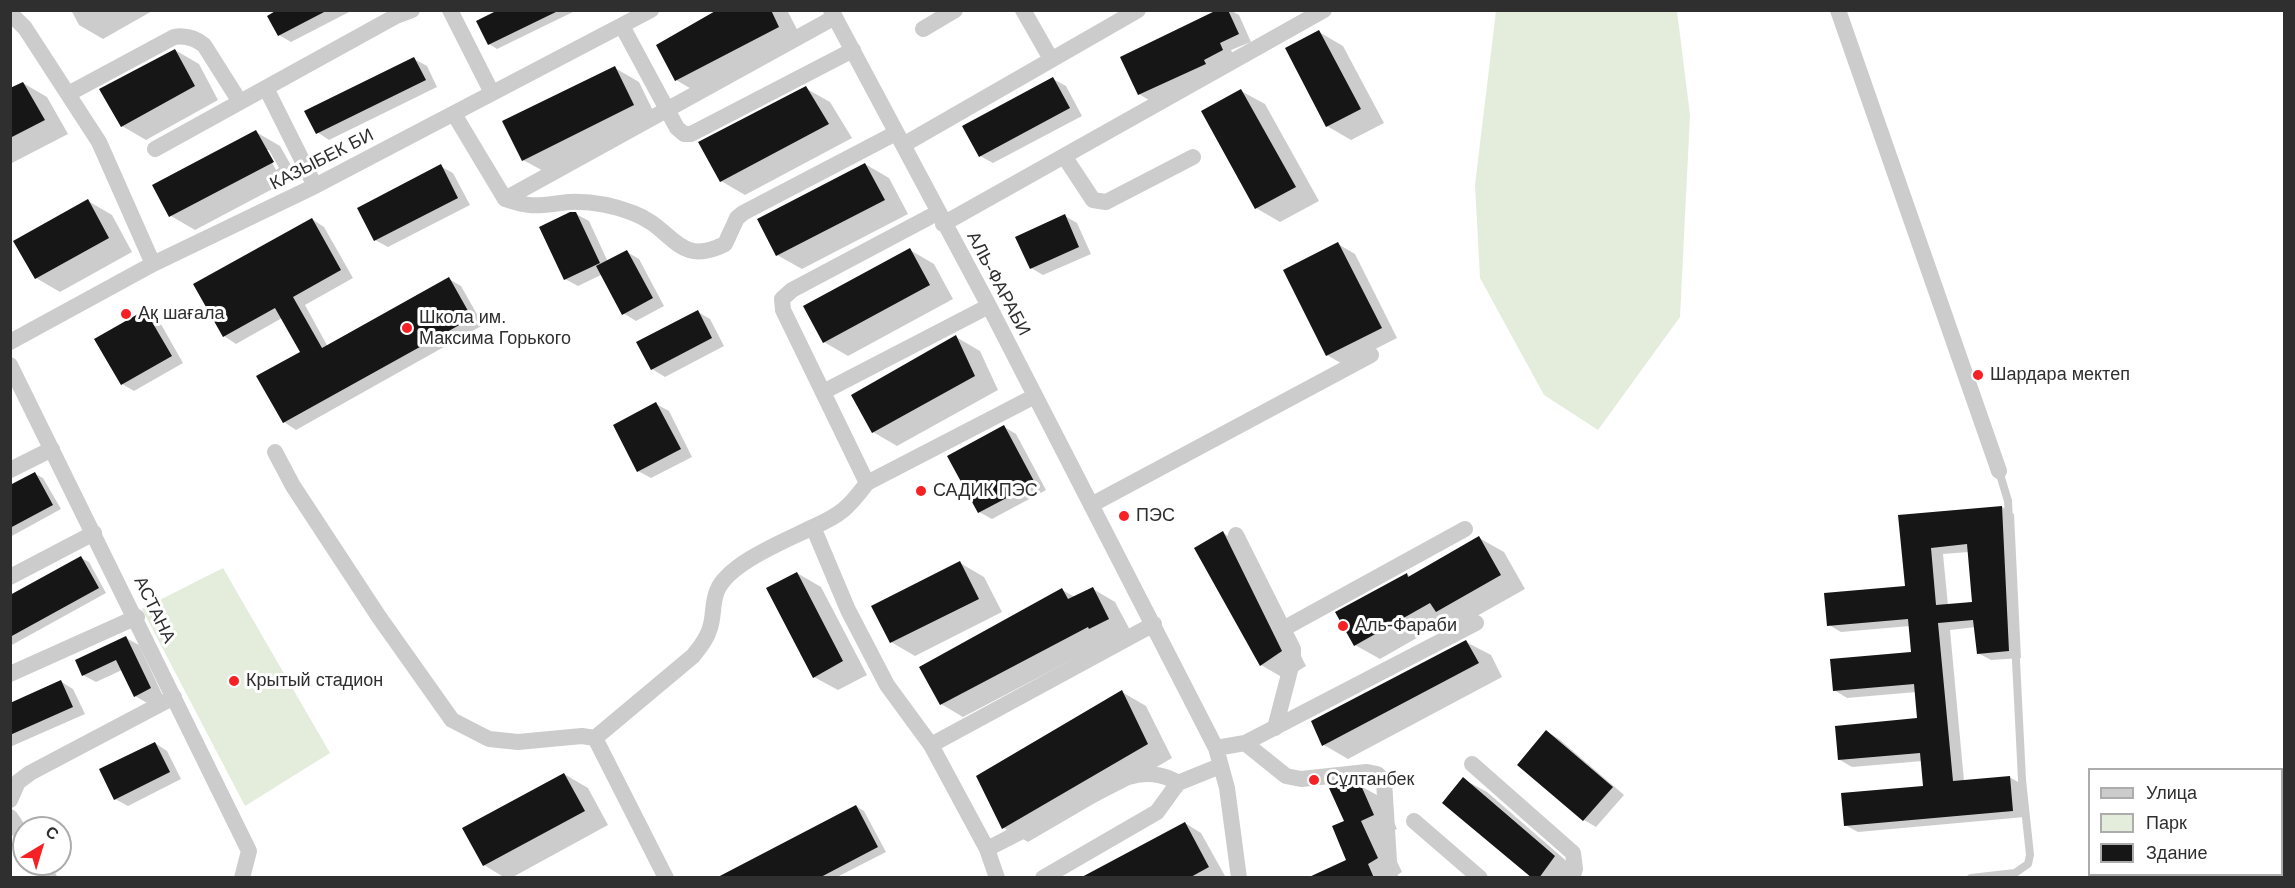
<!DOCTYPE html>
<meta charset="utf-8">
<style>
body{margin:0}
#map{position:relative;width:2295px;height:888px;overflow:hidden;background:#fff;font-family:Arial,sans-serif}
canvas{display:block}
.frame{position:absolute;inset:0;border:12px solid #2f2f2f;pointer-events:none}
.legend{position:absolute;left:2088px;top:768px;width:195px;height:108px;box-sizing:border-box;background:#fff;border:2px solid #acacac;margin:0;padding:8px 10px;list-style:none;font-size:18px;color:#2f2f2f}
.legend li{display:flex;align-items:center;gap:12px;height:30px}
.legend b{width:30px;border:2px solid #acacac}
.north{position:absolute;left:12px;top:816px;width:60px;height:60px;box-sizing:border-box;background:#fff;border:2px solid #acacac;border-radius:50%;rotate:38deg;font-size:16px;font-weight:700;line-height:24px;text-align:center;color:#2f2f2f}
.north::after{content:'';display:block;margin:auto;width:21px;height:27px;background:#f62124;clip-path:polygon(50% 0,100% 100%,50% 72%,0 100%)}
</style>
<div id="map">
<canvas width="2295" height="888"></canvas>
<div class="frame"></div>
<ul class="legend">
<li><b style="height:8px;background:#ccc"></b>Улица</li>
<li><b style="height:16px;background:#e4eddb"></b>Парк</li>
<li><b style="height:16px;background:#161616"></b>Здание</li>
</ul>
<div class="north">С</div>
</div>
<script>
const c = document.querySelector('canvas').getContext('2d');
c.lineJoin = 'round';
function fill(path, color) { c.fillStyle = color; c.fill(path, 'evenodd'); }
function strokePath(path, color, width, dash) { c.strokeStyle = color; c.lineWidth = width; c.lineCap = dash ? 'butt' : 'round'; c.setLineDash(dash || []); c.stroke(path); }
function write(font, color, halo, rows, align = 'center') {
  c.font = font + ' Arial,sans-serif'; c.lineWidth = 6; c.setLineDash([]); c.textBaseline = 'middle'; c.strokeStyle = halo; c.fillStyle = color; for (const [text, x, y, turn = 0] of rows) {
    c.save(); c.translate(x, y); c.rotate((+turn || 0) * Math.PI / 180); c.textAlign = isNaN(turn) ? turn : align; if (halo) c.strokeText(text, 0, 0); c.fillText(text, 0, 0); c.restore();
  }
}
const green = new Path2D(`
 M1496,11h181l13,104 -10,202 -82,113 -54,-35 -64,-117 -5,-93z
 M223,568l107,185 -85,53 -103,-197z`);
const shadow = new Path2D(`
 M71,10h83l-51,29 -24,-14z
 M281,10h72l-62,32 -12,-7z
 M502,10h75l-80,39 -8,-5z
 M720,10h67l16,31 -103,53 -24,-14z
 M1221,10h9l9,5 12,27 -20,8 4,8 -83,44 -13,-8z
 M1319,32l24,14 41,77 -33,17 -24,-14z
 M175,50l24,14 19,36 -72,40 -24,-14z
 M414,59l13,7 10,21 -108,53 -12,-8z
 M615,68l24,14 18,37 -110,54 -24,-13z
 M1053,79l13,7 16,30 -89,47 -13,-7z
 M23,83l24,14 21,37 -58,30v-74z
 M805,88l25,14 22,36 -107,57 -24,-14z
 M1241,91l24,13 54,97 -39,21 -24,-14 -53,-96z
 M256,132l24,14 17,30 -102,54 -24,-14zM265,150h4l10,18 -3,2z
 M865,164l24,14 19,36 -106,55 -25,-14z
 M440,166l13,7 17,32 -82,42 -13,-7z
 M88,201l24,14 20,37 -72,40 -24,-14z
 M576,214l13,7 19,41 19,-10 12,7 25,47 -28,15 -13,-8 -20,-39 -25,12 -13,-7z
 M1065,216l12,7 14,31 -48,21 -12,-7z
 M312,219l12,8 29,51 -48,27 23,42 121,-68 12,7 22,39 -187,105 -12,-8 18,-70 -20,-34 -46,26 -12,-8z
 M1338,244l17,10 42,84 -53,27 -17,-10z
 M910,250l24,14 19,35 -105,57 -24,-14z
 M145,312l13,7 25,44 -49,28 -12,-7z
 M698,312l12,7 14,27 -59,31 -13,-8z
 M956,337l24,14 18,39 -101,56 -24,-14z
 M656,404l13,7 23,46 -41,21 -13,-7z
 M1004,427l12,7 30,56 -54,29 -13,-7z
 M35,474l8,4 18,31 -51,28v-50z
 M2002,507l12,7 7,144 -30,2 -13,-7 -2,-26 -26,3 14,151 45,-4 13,7 3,33 -167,15 -13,-7 80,-38 -2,-26 -71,6 -12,-7 79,-40 -3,-28 -69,6 -13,-8 78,-36 -2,-28 -69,6 -12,-7 77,-38 -6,-71zM1969,552l4,51 -25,3 -5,-52z
 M1223,533l24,14 59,119 -21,13 -24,-14z
 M1479,538l25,14 21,37 -64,36 -11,-6 -70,40 -25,-14 -18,-32 70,-39 4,3z
 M81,558l8,4 17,31 -96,53v-49z
 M960,563l24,14 18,35 -87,44 -24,-14z
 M797,573l24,14 46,88 -29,15 -24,-13z
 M1093,589l22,13 16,30 -21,8 -147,77 -22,-13 121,-114 13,7z
 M126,638l13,7 24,51 -16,7 -12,-7 -13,-26 -26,12 -13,-7z
 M1466,642l25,13 11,22 -154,82 -24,-14z
 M60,681l13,8 12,25 -75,33v-42z
 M1122,692l24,14 26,52 -144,84 -24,-14 -26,-52z
 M1547,732l12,7 65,56 -28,32 -12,-7z
 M155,743l12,8 14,28 -53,27 -13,-7z
 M564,774l24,14 20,37 -97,53h-6l-21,-13z
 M1463,779l24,13 91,79 -5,7h-38z
 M1359,785l25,14 13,30 -13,6 18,37 -10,6h-61l17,-18 -2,-39z
 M856,806l8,5 22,41 -51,26h-107z
 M1185,823l16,10 24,43 -142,2z`);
const building = new Path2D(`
 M277,10h51l-50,26 -11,-20z
 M498,10h62l-72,35 -12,-24z
 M717,10h54l8,17 -104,54 -19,-36z
 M1217,10h11l11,24 -19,9 3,7 -19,10 2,4 -68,31 -18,-38z
 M1319,30l42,79 -35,18 -41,-79z
 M175,49l20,37 -74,41 -22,-38z
 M414,57l12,23 -110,54 -12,-23z
 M615,66l19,39 -112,56 -20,-40z
 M1053,77l17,31 -91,49 -17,-31z
 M23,82l22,38 -35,18v-50z
 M806,86l23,38 -109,58 -22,-40z
 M1241,89l55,98 -41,22 -54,-98z
 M256,130l18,32 -105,55 -17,-32z
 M865,163l20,37 -109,56 -19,-37z
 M441,164l17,34 -84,43 -17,-33z
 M88,199l21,39 -74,41 -22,-38z
 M570,212h6l24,51 -36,17 -25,-53z
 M1065,214l14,33 -49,22 -15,-32z
 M312,218l29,52 -48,27 29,51 127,-71 23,41 -189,105 -27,-47 44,-24 -25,-44 -52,29 -30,-53z
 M1338,242l44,86 -56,28 -43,-86z
 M910,248l20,37 -107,58 -20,-37z
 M627,250l26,48 -31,17 -26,-49z
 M145,310l27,46 -51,29 -27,-46z
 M698,310l14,28 -61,32 -15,-28z
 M956,335l19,41 -103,57 -21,-38z
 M656,402l25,47 -44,23 -24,-47z
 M1004,425l31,58 -57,30 -31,-57z
 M35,472l18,33 -43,23v-43z
 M2002,506l7,145 -32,3 -4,-34 -35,3 15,158 57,-5 3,35 -169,15 -3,-33 82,-7 -3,-33 -82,7 -3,-34 82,-8 -3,-34 -81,7 -3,-32 81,-7 -3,-33 -81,7 -3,-33 81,-7 -7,-71zM1967,544l5,58 -36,3 -5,-57z
 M1223,531l59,120 -22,15 -66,-118z
 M1479,536l22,39 -65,37 -6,-9 -76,43 -19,-34 72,-39 1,4z
 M81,556l18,32 -89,49v-42z
 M960,561l19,38 -89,44 -19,-37z
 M797,572l46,89 -30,17 -47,-90z
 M1093,587l16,32 -20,10 -1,-2 -148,78 -21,-38 143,-79 6,11z
 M126,636l25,52 -17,9 -18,-37 -34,16 -7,-16z
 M1466,640l13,23 -157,83 -11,-25z
 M61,680l12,27 -63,28v-32z
 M1122,690l26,54 -146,85 -26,-53z
 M1546,730l67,57 -30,34 -66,-56z
 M155,742l15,30 -56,28 -15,-31z
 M564,773l21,38 -102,55 -21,-38z
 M1463,777l92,79 -16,22h-7l-90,-75z
 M1360,783l14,32 -13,6 17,37 -10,6 6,14h-67l39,-18 -14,-34 12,-5 -15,-33z
 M856,805l22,42 -59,31h-103z
 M1185,822l24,45 -20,11h-109z`);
const lane = new Path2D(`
 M1971,878l44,-5 13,-9 2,-9 -8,-75 -14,-279 -9,-30`);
const street = new Path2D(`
 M450,10l42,83
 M831,10l158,296 227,442 11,40 12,90
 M1023,10l28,49
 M1838,10l161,461
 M10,13l15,15 74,114 54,122
 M622,26l55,102 7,6h7l162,-84
 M923,29l32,-19
 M266,88l49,98
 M68,94l106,-57c11,-2 21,1 30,8l36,57
 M454,114l51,85c29,10 35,6 64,3 22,-1 43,3 64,11 41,15 44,55 92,31l12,-26 6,-5 153,-80
 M903,145l235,-135
 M155,149l241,-133 16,-6
 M1064,156l29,44 13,2 87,-45
 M505,199l330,-182
 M943,224l381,-214
 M10,342l143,-78 162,-78 336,-176
 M10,365l239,486 -7,27
 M823,392l166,-86
 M275,452l18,34 86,131 73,103 37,19 29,3 64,-6 13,2 71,140
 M10,470l42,-21
 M867,483l-84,-173 -1,-11 10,-9 145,-77
 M1091,505l280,-150
 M1236,535l57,114v10l-18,69
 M10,577l84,-44
 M1283,629l182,-100
 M10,674l127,-57
 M595,738l98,-82c7,-9 14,-17 17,-28 4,-12 2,-25 7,-37 11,-28 70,-51 96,-64
 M1245,743l41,33 15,3 66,-7 10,2 7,7 6,97
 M931,745l223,-121
 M1216,748l29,-5 231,-120
 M1472,764l101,89 2,16 -3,9
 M10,800l8,-18 12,-9 144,-76
 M10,817l14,21
 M1414,821l66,57
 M987,849l141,-72c16,-5 35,-4 50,6
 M41,864l8,14
 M997,878l-10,-29 -56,-104 -44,-60 -39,-75 -35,-83c28,-12 36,-20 54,-44l168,-87
 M1043,878l114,-66 21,-29 42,-17`);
const markers = [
 [126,314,6,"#f62124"],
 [407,328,6,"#f62124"],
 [1978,375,6,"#f62124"],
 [921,491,6,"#f62124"],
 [1124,516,6,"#f62124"],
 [1343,626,6,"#f62124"],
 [234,681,6,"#f62124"],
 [1314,780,6,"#f62124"]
];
const streetNames = [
 ["КАЗЫБЕК БИ",322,160,-27],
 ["АЛЬ-ФАРАБИ",998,284,62],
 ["АСТАНА",154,610,64]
];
const poiNames = [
 ["Ақ шағала",138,314],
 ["Школа им.",419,318],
 ["Максима Горького",419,339],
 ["Шардара мектеп",1990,375],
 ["САДИК ПЭС",933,491],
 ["ПЭС",1136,516],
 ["Аль-Фараби",1355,626],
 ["Крытый стадион",246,681],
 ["Сұлтанбек",1326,780]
];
fill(green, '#e4eddb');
fill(shadow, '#0003');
fill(building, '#161616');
strokePath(lane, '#ccc', 8);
strokePath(street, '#ccc', 16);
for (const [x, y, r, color] of markers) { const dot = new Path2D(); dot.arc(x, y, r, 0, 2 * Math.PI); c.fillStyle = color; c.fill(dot); strokePath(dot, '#fff', 2); }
write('18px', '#2f2f2f', '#fff', streetNames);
write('18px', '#2f2f2f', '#fff', poiNames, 'left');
</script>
